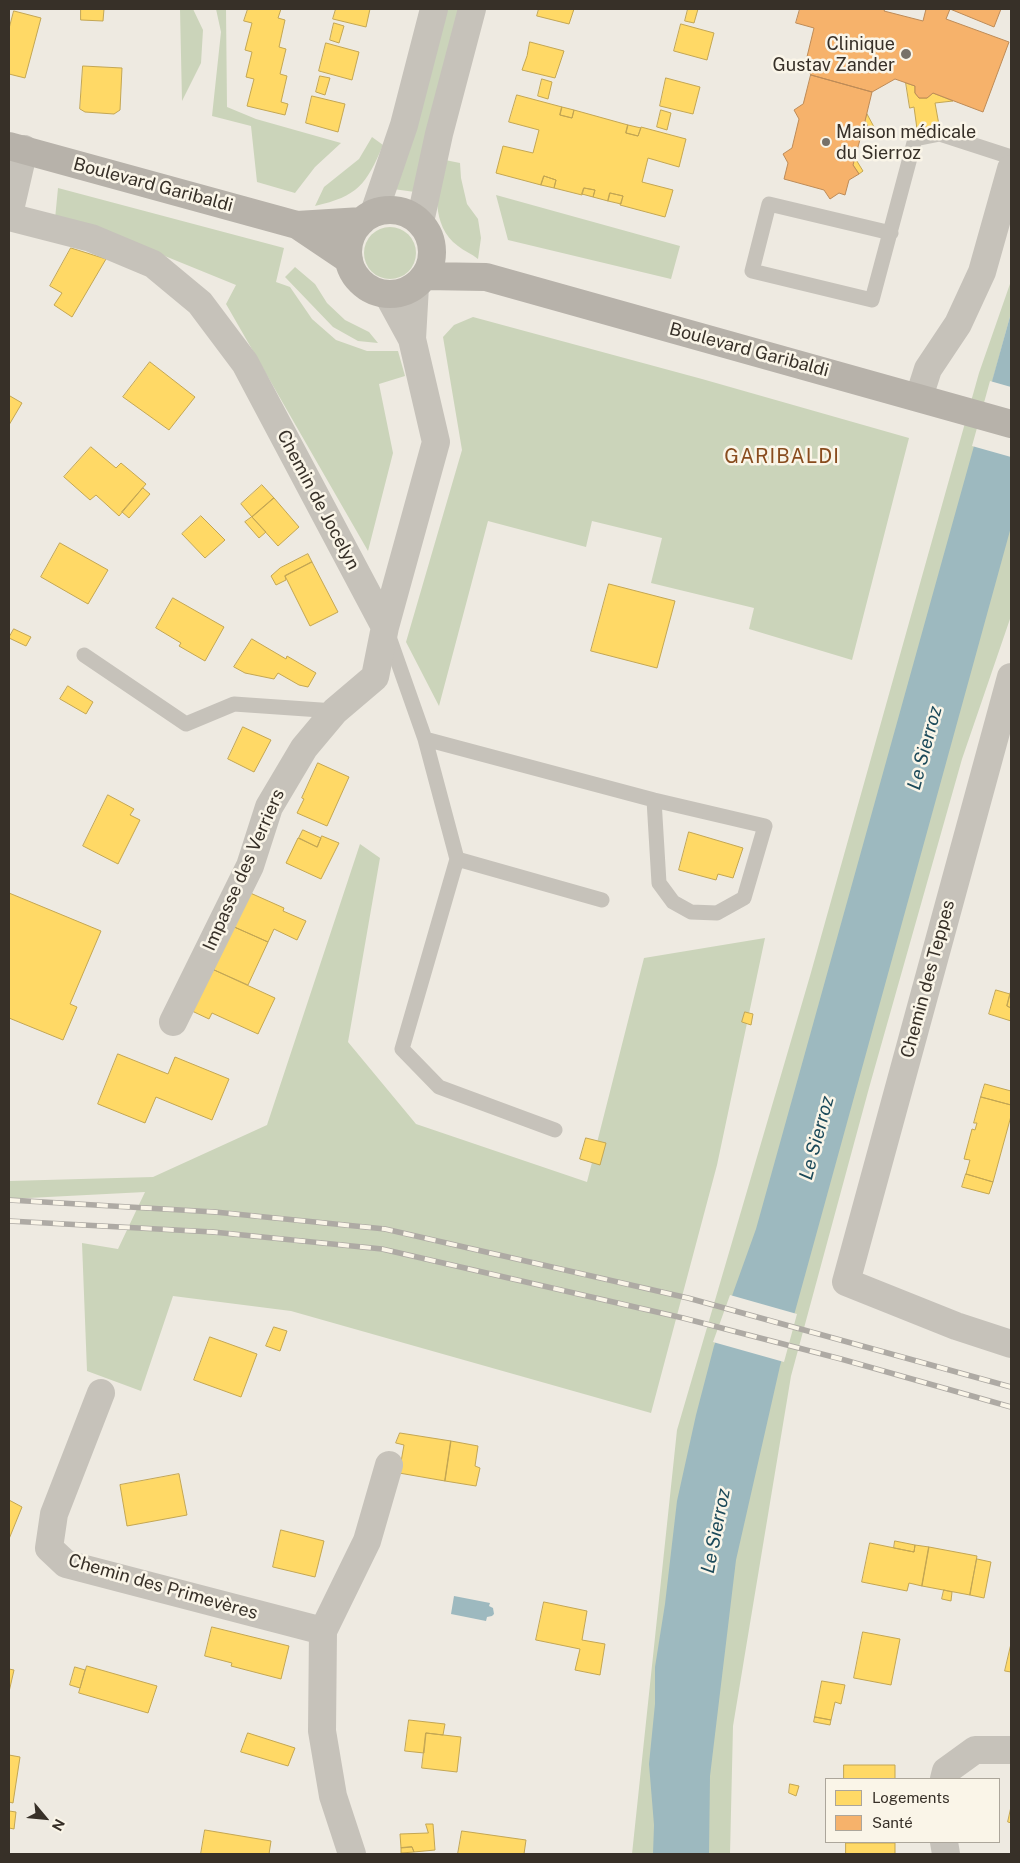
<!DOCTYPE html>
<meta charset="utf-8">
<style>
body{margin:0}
#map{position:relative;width:1020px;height:1863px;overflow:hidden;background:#eeeae1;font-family:"Public Sans",sans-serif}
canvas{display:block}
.frame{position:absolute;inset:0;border:10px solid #373028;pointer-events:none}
.legend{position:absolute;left:825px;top:1778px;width:175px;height:65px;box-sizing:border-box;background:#faf5e8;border:1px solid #aca69b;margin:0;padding:6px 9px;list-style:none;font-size:15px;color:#373028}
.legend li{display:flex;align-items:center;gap:10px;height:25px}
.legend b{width:25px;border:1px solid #aca69b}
.north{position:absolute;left:20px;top:1793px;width:50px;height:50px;-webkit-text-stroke:4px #faf5e8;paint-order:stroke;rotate:118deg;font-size:14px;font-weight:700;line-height:20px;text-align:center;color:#373028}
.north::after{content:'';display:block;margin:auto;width:18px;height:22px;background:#373028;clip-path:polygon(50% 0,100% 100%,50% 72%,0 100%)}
</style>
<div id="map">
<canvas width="1020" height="1863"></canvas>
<div class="frame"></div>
<ul class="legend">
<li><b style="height:14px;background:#ffd966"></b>Logements</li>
<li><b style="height:14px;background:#f6b26b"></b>Santé</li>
</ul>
<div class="north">N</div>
</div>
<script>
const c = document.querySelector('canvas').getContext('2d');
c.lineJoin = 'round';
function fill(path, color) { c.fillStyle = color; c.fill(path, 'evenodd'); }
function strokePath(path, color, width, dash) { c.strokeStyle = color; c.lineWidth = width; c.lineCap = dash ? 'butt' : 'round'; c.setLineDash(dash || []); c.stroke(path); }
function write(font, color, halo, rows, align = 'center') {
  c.font = font + ' "Public Sans",sans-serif'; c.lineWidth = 5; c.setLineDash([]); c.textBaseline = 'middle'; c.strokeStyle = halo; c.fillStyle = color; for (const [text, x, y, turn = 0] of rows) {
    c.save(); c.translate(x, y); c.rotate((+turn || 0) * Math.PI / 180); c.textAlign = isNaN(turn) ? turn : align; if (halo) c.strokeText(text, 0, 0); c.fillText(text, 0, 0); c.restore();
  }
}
const green = new Path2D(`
 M180,9h13l10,21 -2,33 -19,38z
 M216,9h10l1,98 29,12 85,24 -26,24 -20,26 -38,-11 -6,-56 -39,-10 9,-84z
 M440,9h23l-48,183 -22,-3z
 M372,137l11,8c-17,40 -25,51 -68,61l9,-19 35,-28z
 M440,159l20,4 1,15 6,26 11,15 3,19 -3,21c-6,-5 -14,-8 -20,-13 -28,-21 -21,-58 -18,-87z
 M58,188l226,60 -8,34 14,5 22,32 24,21 31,11h31l7,25 -26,8 14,69 -25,98 -142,-247 10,-19 -81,-33 -100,-33z
 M496,195l184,51 -9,33 -163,-39z
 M364 253a26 26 0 1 1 52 0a26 26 0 1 1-52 0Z
 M295,267l20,17 12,19 18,17 24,12 9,11 -20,-2 -25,-14 -48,-50z
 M1011,281v32l-36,132 36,11v160l-49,143 -93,329 -78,288 -58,350 -3,128h-98l45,-424 133,-454 169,-603z
 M473,317l229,62 207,59 -57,222 -103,-31 5,-21 -103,-25 11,-45 -70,-17 -6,26 -98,-26 -49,185 -33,-64 56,-192 -19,-113 11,-12z
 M360,844l20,14 -32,184 68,82 171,58 57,-224 121,-20 -48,227 -66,248 -360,-102 -118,-15 -32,95 -54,-20 -5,-128 36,6 27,-57 -136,7v-18l144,-4 114,-52z`);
const water = new Path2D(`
 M1011,313v214l-231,839 -44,194 -26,216 -1,78h-56l1,-29 -5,-61 6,-60v-37l10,-63 12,-103 19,-86 18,-69 42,-117z
 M454,1596l36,7 -1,3 4,2 1,6 -2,2 -5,1 -1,4 -35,-7z`);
const pier = new Path2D(`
 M990,381l21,6v70l-39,-11z
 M730,1295l67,19 -13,48 -71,-20z`);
const homes = new Path2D(`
 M81,9h23l-1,12 -22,-1z
 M248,9h33l-3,9 7,2 -6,27 7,2 -6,25 7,2 -6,26 7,2 -3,11 -38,-9 7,-27 -8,-2 6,-25 -7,-2 7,-27 -8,-2z
 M336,9h34l-4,18 -33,-8z
 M539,9h35l-5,15 -32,-8z
 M688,9h10l-4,14 -9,-2z
 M14,11l27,7 -16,60 -16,-4v-45z
 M334,23l10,3 -5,17 -9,-3z
 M681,24l33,9 -7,27 -33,-9z
 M530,42l34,9 -9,27 -33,-8 5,-14z
 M326,43l33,9 -7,28 -33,-9z
 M83,66l39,2 -2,42 -6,4 -29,-2 -5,-3z
 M320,76l10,2 -5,17 -9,-3z
 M666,78l34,9 -7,27 -33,-8z
 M542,79l10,3 -4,17 -10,-3z
 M906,83l9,3v7l4,5h8l6,-5 20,8 -18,2 4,22 -22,4 -3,-22 -4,1z
 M517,95l45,12 -2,8 12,3 2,-8 54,15 -2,8 12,3 3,-9 45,12 -7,28 -31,-9 -6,24 31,8 -8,27 -45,-12 3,-9 -13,-3 -2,8 -15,-4 2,-7 -11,-2 -2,7 -28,-7 2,-8 -12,-4 -3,9 -45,-12 7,-27 30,7 6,-23 -30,-8z
 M312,96l33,8 -7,28 -32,-9z
 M562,107l12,3 -2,8 -12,-3z
 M661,110l10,3 -4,17 -10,-3z
 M867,114l7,13 -4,3 -5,-9z
 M628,125l13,3 -3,8 -12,-3z
 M855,158l8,13 -4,3 -6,-9z
 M544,176l12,4 -2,8 -13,-3z
 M584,188l11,2 -2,7 -11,-3z
 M610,193l13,3 -2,8 -13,-3z
 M71,248l35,11 -34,58 -18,-12 8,-12 -12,-7z
 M150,362l45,35 -26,33 -46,-33z
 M10,396l12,7 -13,22v-26z
 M91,447l25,21 5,-5 25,21 -27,32 -23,-21 -6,5 -26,-23z
 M262,485l12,13 -22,19 -11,-13z
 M143,488l7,6 -21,24 -7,-6z
 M274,498l25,29 -21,19 -26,-29z
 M201,516l24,24 -20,18 -23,-24z
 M252,517l14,15 -7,6 -14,-16z
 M60,543l48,27 -20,34 -47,-27z
 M308,554l4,8 -27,14 1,4 -10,5 -5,-9 9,-8z
 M312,562l26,50 -28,14 -25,-50z
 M609,584l66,17 -18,67 -66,-17z
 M173,598l51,29 -19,34 -26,-15 2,-3 -25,-15z
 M14,629l17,8 -5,9 -17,-8z
 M252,639l34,20 1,-3 29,17 -8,14 -9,-2 -21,-12 -4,6 -29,-6 -11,-6z
 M68,686l25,16 -7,12 -26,-15z
 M243,727l28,13 -17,32 -26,-13z
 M318,763l31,14 -22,49 -30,-13 7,-14 -2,-1z
 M108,795l26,14 -4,6 10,5 -22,44 -35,-18z
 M303,830l18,8 -4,9 -18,-9z
 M689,832l54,16 -10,30 -15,-4 -2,6 -37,-10z
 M322,836l17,7 -18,36 -35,-16 12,-25 19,9z
 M248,892l36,16 -1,3 23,10 -9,19 -23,-11 -6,13 -36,-16z
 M9,893l92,38 -31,73 7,3 -14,33 -54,-22z
 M232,926l36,16 -20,43 -36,-16z
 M212,969l63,29 -17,36 -46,-21 -3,6 -17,-8z
 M996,990l14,4 -3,12 4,2v13l-22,-7z
 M1011,990v18l-4,-2z
 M745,1012l8,2 -2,11 -9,-3z
 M118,1054l50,20 7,-17 54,22 -17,41 -56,-23 -11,26 -47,-19z
 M985,1084l26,7v14l-30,-8z
 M981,1097l30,8v11l-18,66 -27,-8 4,-14 -6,-1 8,-30 3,1 2,-7h-3z
 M586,1138l20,5 -6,22 -20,-6z
 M966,1174l27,8 -4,12 -27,-7z
 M274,1327l13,4 -7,20 -14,-5z
 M210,1337l47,17 -16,43 -47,-17z
 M400,1433l51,8 -6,40 -46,-8 5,-28 -8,-2z
 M451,1441l27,5 -3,20 5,2 -4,18 -31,-5z
 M179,1474l8,41 -60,11 -7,-41z
 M9,1500l13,7 -13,32z
 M281,1530l43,11 -9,36 -42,-10z
 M895,1541l20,4 -1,7 -20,-4z
 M870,1543l44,9 1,-7 14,2 -7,39 -13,-3 -2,8 -45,-9z
 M929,1547l48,9 -7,39 -48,-9z
 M977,1559l14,3 -7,36 -14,-3z
 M944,1590l8,2 -1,9 -9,-2z
 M544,1602l43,9 -5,29 23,4 -5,31 -25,-5 5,-21 -44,-9z
 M212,1627l77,19 -8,33 -50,-13 1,-3 -27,-7z
 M863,1632l37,7 -9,46 -37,-7z
 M1011,1644v28l-6,-1z
 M87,1666l70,20 -9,27 -69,-20z
 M75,1667l10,3 -5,18 -10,-3z
 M9,1669l5,1 -5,22z
 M822,1681l23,4 -4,19 -6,-2 -4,18 -16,-3z
 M815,1717l16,3 -1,5 -16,-3z
 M409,1720l36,4 -2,11 -17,-2 -2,20 -19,-2z
 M248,1733l47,15 -7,18 -47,-14z
 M426,1733l35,4 -4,35 -35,-4z
 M9,1755l11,2 -7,46 -4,-1z
 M844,1765h51v14h-51z
 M790,1784l9,2 -3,10 -7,-3z
 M1011,1807v16l-3,-1z
 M9,1811l7,1 -2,17 -5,-1z
 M426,1824h7l2,26 -21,2 -2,-5 -11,1 -1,-14 28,-1z
 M205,1830l66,11 -2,13h-68z
 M462,1831l64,9 -2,14h-66z
 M846,1843h49v11h-49z
 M412,1847l2,5 -13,1v-5z`);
const health = new Path2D(`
 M800,9h85l-1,2 39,10 3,-12h75l-7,18 -44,-18 -4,10 63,23 -26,70 -50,-19 -6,5h-8l-4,-5v-7l-20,-7 -23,13 -61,-17 -6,-10 9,-37 -18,-5z
 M811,75l61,17 -7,29 5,9 -9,6 -8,29 6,9 -10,6 -4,15 -6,-2 -9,6 -6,-9 -40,-11 4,-16 -5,-9 9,-6 7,-29 -5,-9 9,-6z`);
const service = new Path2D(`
 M891,233l-122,-29 -17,67 120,29 43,-161 25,-5 71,23
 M388,634l37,105 229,61 111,26 -21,72 -27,15 -26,-1 -18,-10 -14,-19 -5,-83
 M84,655l102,69 48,-20 101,7
 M425,739l32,120 -55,190 37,38 116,43
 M457,859l145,41`);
const minor = new Path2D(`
 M9,214l15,-65
 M9,217l82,21 62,26 47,39 45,60 140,264 51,-185 -24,-103 -24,-44
 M412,339l3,-53
 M919,397l9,-28 30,-45 24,-52 29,-103
 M1011,677l-165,605 110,44 55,18
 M173,1022l77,-156 19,-59 35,-59 31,-37 40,-34 10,-50
 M101,1393l-47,121 -5,34 17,16 257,67 -1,100 11,65 19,58
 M323,1631l44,-90 22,-76
 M944,1779l2,-8 29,-21h36
 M944,1842l2,12`);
const tertiary = new Path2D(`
 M374,213l30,-88 30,-116
 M420,222l19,-88 33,-125`);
const secondary = new Path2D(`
 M9,146l288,79 52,35
 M348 252a42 42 0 1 1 84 0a42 42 0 1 1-84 0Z
 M297,225l65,-4
 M425,276l61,1 525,147`);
const rail = new Path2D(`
 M9,1200l206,12 170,17 303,69 323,89
 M9,1221l204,11 169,17 301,69 158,41 170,48`);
const markers = [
 [906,54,6,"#777169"],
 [826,142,5,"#777169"]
];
const poiNames = [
 ["Clinique",895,44],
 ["Gustav Zander",895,65],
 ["Maison médicale",836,132,"left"],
 ["du Sierroz",836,153,"left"]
];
const streetNames = [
 ["Boulevard Garibaldi",153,185,15],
 ["Boulevard Garibaldi",749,350,15],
 ["Chemin de Jocelyn",318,500,62],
 ["Impasse des Verriers",244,870,-66],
 ["Chemin des Teppes",928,979,-75],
 ["Chemin des Primevères",163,1587,16]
];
const waterNames = [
 ["Le Sierroz",925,748,-75],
 ["Le Sierroz",817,1138,-75],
 ["Le Sierroz",716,1531,-79]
];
const quarterNames = [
 ["GARIBALDI",782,457]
];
fill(green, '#cbd4ba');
fill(water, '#9db9bf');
fill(pier, '#eeeae1');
fill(homes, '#ffd966');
strokePath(homes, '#c3a653', 1);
fill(health, '#f6b26b');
strokePath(health, '#bd8b57', 1);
strokePath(service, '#c6c2ba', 15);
strokePath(minor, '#c6c2ba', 28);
strokePath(tertiary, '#c6c2ba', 28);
strokePath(secondary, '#b7b2aa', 28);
strokePath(rail, '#aeaaa4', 5.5);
strokePath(rail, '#faf5e8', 4, [11]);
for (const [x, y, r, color] of markers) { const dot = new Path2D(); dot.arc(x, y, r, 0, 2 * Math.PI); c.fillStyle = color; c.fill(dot); strokePath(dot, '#faf5e8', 2); }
write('18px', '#373028', '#faf5e8', poiNames, 'right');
write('18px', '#373028', '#faf5e8', streetNames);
write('italic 19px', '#1c4a5a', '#faf5e8', waterNames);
c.letterSpacing = '1px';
write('20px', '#894c1e', '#faf5e8', quarterNames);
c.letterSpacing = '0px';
</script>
